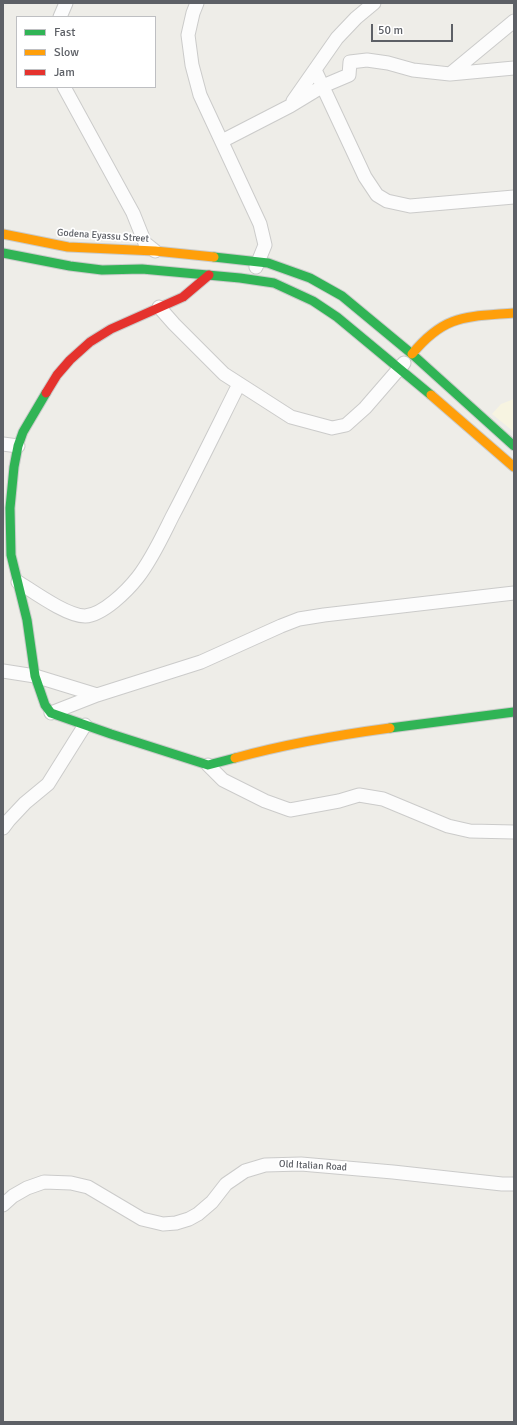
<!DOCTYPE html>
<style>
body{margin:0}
#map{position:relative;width:517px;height:1425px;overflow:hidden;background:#eeede8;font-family:Signika,sans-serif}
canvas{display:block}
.frame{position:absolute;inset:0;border:4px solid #5d6066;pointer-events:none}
.legend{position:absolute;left:16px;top:16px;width:140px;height:72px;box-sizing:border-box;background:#fff;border:1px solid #bebfc2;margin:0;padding:5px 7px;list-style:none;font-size:12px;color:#5d6066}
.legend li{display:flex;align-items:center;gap:8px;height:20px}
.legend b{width:20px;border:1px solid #bebfc2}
.scale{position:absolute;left:371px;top:24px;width:82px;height:18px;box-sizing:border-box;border:2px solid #5d6066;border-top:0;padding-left:5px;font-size:12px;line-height:14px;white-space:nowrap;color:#5d6066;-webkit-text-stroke:3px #fff;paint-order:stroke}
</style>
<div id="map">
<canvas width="517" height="1425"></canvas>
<div class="frame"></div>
<ul class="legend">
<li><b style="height:5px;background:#30b455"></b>Fast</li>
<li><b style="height:5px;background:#ff9f0a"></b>Slow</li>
<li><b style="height:5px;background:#e5322d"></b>Jam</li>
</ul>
<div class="scale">50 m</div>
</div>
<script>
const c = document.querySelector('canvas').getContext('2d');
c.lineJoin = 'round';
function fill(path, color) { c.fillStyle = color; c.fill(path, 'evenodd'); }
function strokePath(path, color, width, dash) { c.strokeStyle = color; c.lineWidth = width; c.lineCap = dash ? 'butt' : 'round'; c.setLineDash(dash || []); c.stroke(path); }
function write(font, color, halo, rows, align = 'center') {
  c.font = font + ' Signika,sans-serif'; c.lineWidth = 3.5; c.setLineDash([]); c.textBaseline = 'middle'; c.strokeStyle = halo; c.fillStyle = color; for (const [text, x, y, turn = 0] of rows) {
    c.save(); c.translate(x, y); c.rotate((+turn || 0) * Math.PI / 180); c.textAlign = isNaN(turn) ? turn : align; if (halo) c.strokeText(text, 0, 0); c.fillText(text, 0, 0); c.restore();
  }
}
const commercial = new Path2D(`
 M514,399v33l-22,-18 9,-10z`);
const street = new Path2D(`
 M197,3l-4,10 -5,22 4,30 8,30 60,129 5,21 -9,22
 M60,17l6,-14
 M315,70l50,107 12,18 10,6 23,5 104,-9
 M450,74l64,-53
 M64,87l69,126 12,30 10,8
 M293,101l44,-63 19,-20 18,-15
 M222,141l68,-35 33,-20 26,-11 1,-13 17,-2 21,3 25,7 37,4 64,-6
 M159,307l15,17 50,50 67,43 41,11 14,-3 19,-17 39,-45
 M3,444l15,2
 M18,582c16,10 49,34 67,34 18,-1 42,-25 53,-39 14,-18 24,-40 34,-60 23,-44 45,-89 67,-133
 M3,671l32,5 62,19
 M51,713l46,-18 104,-33 80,-36 18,-7 25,-4 190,-22
 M208,765l15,15 42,21 25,9 49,-9 20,-6 24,4 65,27 22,5 44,1
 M3,828l6,-8 16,-17 23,-19 37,-59
 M3,1205l10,-9 14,-8 17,-6 27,1 17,4 54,32 21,5 13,-1 13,-4 9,-5 14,-12 14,-18 19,-13 20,-6 36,-1 92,8 109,12h12`);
const fast = new Path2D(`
 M3,253l67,13 32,4 40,-1 98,9 34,5 39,18 24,16 94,78
 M214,257l54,6 42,15 32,18 70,58 102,92
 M46,393l-23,39 -5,14 -4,21 -4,41 1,47 16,65 8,56 10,29 6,8 60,21 97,31 27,-7
 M390,728l124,-16`);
const slow = new Path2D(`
 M3,234l65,13 87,4 59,6
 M412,354c33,-40 54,-37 102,-41
 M431,395l83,72
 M235,758c51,-14 103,-23 155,-30`);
const jam = new Path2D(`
 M46,393l11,-18 13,-15 20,-18 21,-13 72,-32 26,-22`);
const streetNames = [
 ["Godena Eyassu Street",103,236,4],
 ["Old Italian Road",313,1166,3]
];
fill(commercial, '#f7f4e1');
strokePath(street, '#cbcbca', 15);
strokePath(fast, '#cacbca', 11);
strokePath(slow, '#cacbca', 11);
strokePath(jam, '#cacbca', 11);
strokePath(street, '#fcfcfc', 13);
strokePath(fast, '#30b455', 9);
strokePath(slow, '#ff9f0a', 9);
strokePath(jam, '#e5322d', 9);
write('10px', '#5d6066', '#fff', streetNames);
</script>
